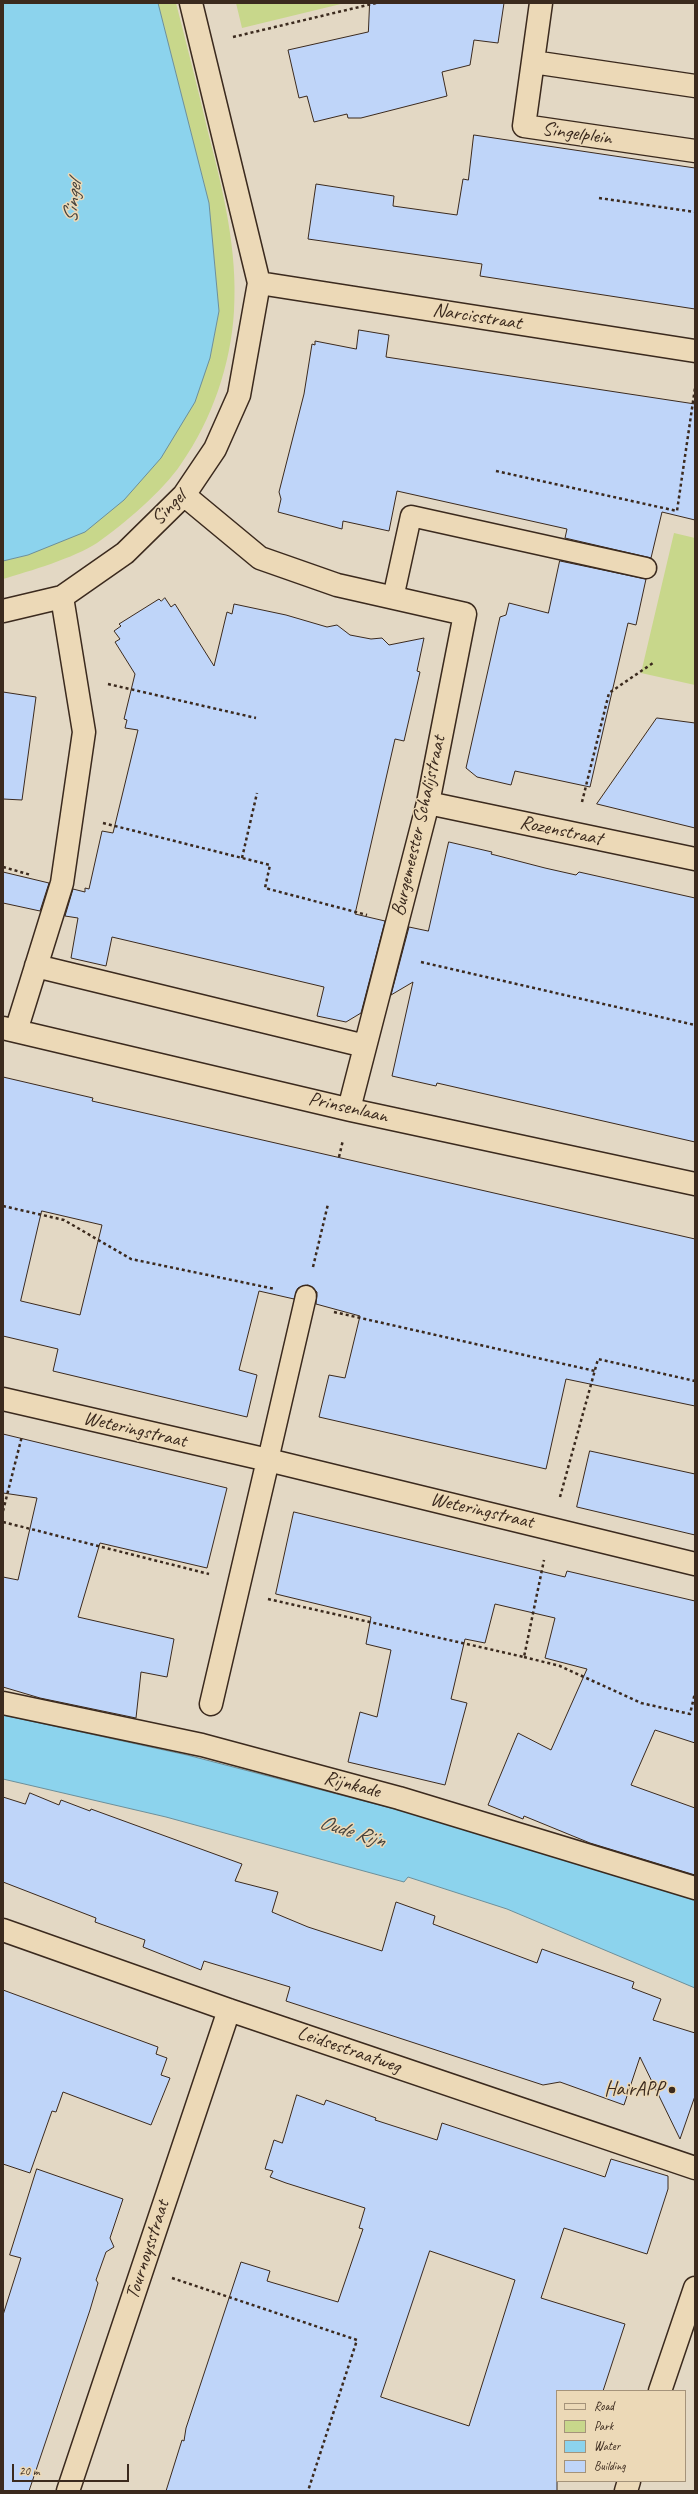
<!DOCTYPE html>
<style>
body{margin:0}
#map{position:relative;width:698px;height:2494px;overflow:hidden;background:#e3d8c4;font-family:Caveat,sans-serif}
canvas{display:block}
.frame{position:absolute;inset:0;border:4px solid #3b2a1e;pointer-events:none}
.legend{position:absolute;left:556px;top:2390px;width:130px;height:92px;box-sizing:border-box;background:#ecd9b7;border:1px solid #a5937a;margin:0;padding:5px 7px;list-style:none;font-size:12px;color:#3b2a1e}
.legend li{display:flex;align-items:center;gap:8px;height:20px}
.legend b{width:20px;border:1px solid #a5937a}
.scale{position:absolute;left:12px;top:2464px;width:117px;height:18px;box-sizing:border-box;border:2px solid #3b2a1e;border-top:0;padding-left:5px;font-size:12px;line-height:14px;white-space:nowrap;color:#3b2a1e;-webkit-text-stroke:3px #ecd9b7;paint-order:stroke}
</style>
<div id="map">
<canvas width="698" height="2494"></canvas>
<div class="frame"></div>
<ul class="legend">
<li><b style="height:5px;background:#ecd9b7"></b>Road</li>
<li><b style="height:11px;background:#c8d78b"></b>Park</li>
<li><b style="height:11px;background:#8cd3ed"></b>Water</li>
<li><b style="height:11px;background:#bfd5f9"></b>Building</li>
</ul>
<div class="scale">20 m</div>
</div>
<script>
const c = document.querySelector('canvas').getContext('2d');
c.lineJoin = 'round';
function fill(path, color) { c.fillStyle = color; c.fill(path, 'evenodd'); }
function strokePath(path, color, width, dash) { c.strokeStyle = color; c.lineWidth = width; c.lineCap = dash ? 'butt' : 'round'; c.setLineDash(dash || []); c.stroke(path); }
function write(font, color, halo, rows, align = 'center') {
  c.font = font + ' Caveat,sans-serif'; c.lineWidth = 3; c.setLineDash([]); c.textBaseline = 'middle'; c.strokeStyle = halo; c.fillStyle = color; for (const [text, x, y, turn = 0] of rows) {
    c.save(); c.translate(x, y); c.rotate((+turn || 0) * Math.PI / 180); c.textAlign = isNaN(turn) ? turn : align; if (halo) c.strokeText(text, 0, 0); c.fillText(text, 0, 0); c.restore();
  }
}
const green = new Path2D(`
 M158,3h18c11,43 22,86 32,129 15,58 30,119 26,179 -3,53 -22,109 -53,153 -18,27 -57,60 -84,79 -23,15 -67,28 -94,36v-18l25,-6 182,-197 9,-47 -10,-108z
 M236,3h109l-103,25z
 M674,533l21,5v147l-54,-12z`);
const water = new Path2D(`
 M3,3h155l51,200 10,108 -9,47 -15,44 -34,56 -37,42 -39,32 -57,23 -25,6z
 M3,1715l184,40 223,58 285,87v88l-188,-79 -99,-32 -4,5 -238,-65 -163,-38z`);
const building = new Path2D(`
 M370,3h134l-6,40 -24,-3 -4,25 -28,7 5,24 -86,22h-13l-1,-4 -33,8 -7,-26 -8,2 -11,-48 80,-18z
 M474,135l221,33v141l-215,-33 2,-12 -174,-25 8,-55 78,12 -1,10 64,9 6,-36 5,1z
 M359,330l30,5 -3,22 309,47v116l-33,-8 -11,46 -86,-20 2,-9 -170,-38 -8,40 -46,-10 -1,8 -64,-17 3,-13 -2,-7 25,-98 8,-50 3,1v-4l41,8z
 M560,561l86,18 -10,46 -8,-2 -38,164 -75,-16 -4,14 -34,-8 -11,-9 34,-151 6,-2 3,-12 39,10z
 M165,598l6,9 4,-3 39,62 13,-54 5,2 2,-10 52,11 41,12 10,-2 13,10 21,4 11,-1 7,7 35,-7 -7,33 3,1 -16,69 -9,-2 -40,175 30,7 -24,92 -15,9 -29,-6 7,-29 -80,-19 -132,-31 -6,29 -35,-8 7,-40 -13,-2 8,-27 12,3v-4l4,1 13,-58 11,2 25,-103 -13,-2 2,-8 -3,-1 11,-45 -20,-32 5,-3 -6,-8 7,-5 -2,-2 40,-25 2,2z
 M3,692l33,5 -14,103 -19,-1z
 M657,718l38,5v105l-98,-24z
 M449,842l43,10 -1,2 54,14 31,7 3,-3 116,26v244l-258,-59 -1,3 -44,-10 21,-94 -22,13 18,-68 19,4z
 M3,872l46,11 -9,28 -37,-8z
 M3,1077l90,21 -1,3 603,138v167l-129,-27 -20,90 -227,-52 10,-42 16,3 15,-62 -44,-12 1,-12 -9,-7 -10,3 -4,11 -35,-8 -20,79 18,5 -10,42 -194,-46 5,-22 -55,-13zM42,1211l60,14 -22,90 -59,-14z
 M3,1434l224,54 -20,80 -107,-25 -22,74 96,22 -7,38 -26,-5 -5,46 -96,-20 -37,-11v-110l15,3 19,-82 -34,-5z
 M590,1451l105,23v61l-118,-28z
 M294,1512l271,65 2,-6 128,30v142l-40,-13 -24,55 64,23v67l-105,-32 -66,-27 -1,3 -35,-14 30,-72 33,17 36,-81 -42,-11 10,-40 -60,-14 -10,39 -20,-4 -14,60 16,4 -22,82 -97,-23 12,-50 17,5 14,-67 -25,-6 5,-27 -95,-23z
 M30,1793l29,12 2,-5 29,11 1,-2 151,55 -7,17 43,11 -6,20 36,15 74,24 14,-49 39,14 -2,8 104,39 5,-14 92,33 -2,6 29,11 -8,21 42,13v63l-15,43 -40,-82 -16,48 -64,-23 -17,3 -257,-84 4,-14 -86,-26 -3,9 -58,-23 2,-7 -50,-18 1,-4 -93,-36v-85l22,7z
 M3,1990l155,57 -2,7 11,4 -6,17 9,3 -19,47 -88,-33 -7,20 -4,-1 -22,62 -27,-9z
 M297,2095l27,10 2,-5 50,18 -1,2 62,20 5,-17 163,54 6,-18 57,17v13l-21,65 -83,-26 -23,70 84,26 -22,67h-46v100h-391l16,-51 2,1 2,-13 55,-166 29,9 -3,10 71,21 25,-73 -4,-1 6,-20 -79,-25 -16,-6 3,-6 -8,-2 9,-29 8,3zM430,2251l85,29 -46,146 -88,-29z
 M37,2169l86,30 -13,39 4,9 -8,5 -10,28 2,3 -8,27 -61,181h-26v-176l18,-57 -11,-3z`);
const path = new Path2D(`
 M233,37l143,-34
 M599,198l96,14
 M496,471l181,40 18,-123
 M108,684l148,34
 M582,802l27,-109 44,-30
 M103,823l167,42 -5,23 102,27
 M242,858l15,-65
 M3,867l28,8
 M421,962l274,63
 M339,1157l4,-17
 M3,1206l61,14 67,39 144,30
 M313,1267l15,-63
 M334,1312l261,59
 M560,1497l38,-138 97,22
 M3,1511l19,-75
 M3,1522l206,52
 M268,1599l256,58 20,-97
 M524,1657l36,9 81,37 49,11 5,-21
 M172,2278l185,62 -49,151`);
const lane = new Path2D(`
 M393,598l18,-82 235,52
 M268,1460l38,-164`);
const street = new Path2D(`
 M541,3l-17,123 171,25
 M533,62l162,24
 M259,283l436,68
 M184,495l76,63 77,27 128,29 -37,189 -79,306
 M3,611l59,-14 63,-44 59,-58 31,-46 24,-54 20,-112 -68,-280
 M428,803l267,56
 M36,966l329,80
 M3,1028l348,82 344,74
 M16,1031l46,-148 22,-151 -22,-135
 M3,1399l265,61 427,104
 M3,1703l199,42 197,53 296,90
 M211,1704l57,-244
 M3,1930l226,80 466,158
 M660,2391l35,-103
 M68,2491l161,-481
 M626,2491l3,-10`);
const markers = [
 [672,2090,4,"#3b2a1e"]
];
const streetNames = [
 ["Singelplein",577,134,8],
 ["Narcisstraat",477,317,9],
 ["Singel",169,508,-46],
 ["Burgemeester Schalijstraat",419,826,-77],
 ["Rozenstraat",561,831,12],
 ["Prinsenlaan",348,1108,13],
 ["Weteringstraat",135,1430,13],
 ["Weteringstraat",482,1511,13],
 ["Rijnkade",352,1785,15],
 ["Leidsestraatweg",349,2050,19],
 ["Tournoysstraat",148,2250,-72]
];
const poiNames = [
 ["HairAPP",664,2090]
];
const waterNames = [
 ["Singel",73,202,-83],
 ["Oude Rijn",352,1832,17]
];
fill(green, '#c8d78b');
fill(water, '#8cd3ed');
strokePath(water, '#6c8f9a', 1);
fill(building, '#bfd5f9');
strokePath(building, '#3b2a1e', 1);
strokePath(lane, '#3b2a1e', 23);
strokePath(street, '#3b2a1e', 25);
strokePath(path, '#3b2a1e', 2.5, [3, 3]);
strokePath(lane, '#ecd9b7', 20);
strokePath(street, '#ecd9b7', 22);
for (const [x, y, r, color] of markers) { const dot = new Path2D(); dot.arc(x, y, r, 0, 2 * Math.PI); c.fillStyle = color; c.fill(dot); strokePath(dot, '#ecd9b7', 1.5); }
write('20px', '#3b2a1e', '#ecd9b7', streetNames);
write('20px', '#3b2a1e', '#ecd9b7', poiNames, 'right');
write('italic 21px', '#47433d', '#ecd9b7', waterNames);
</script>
